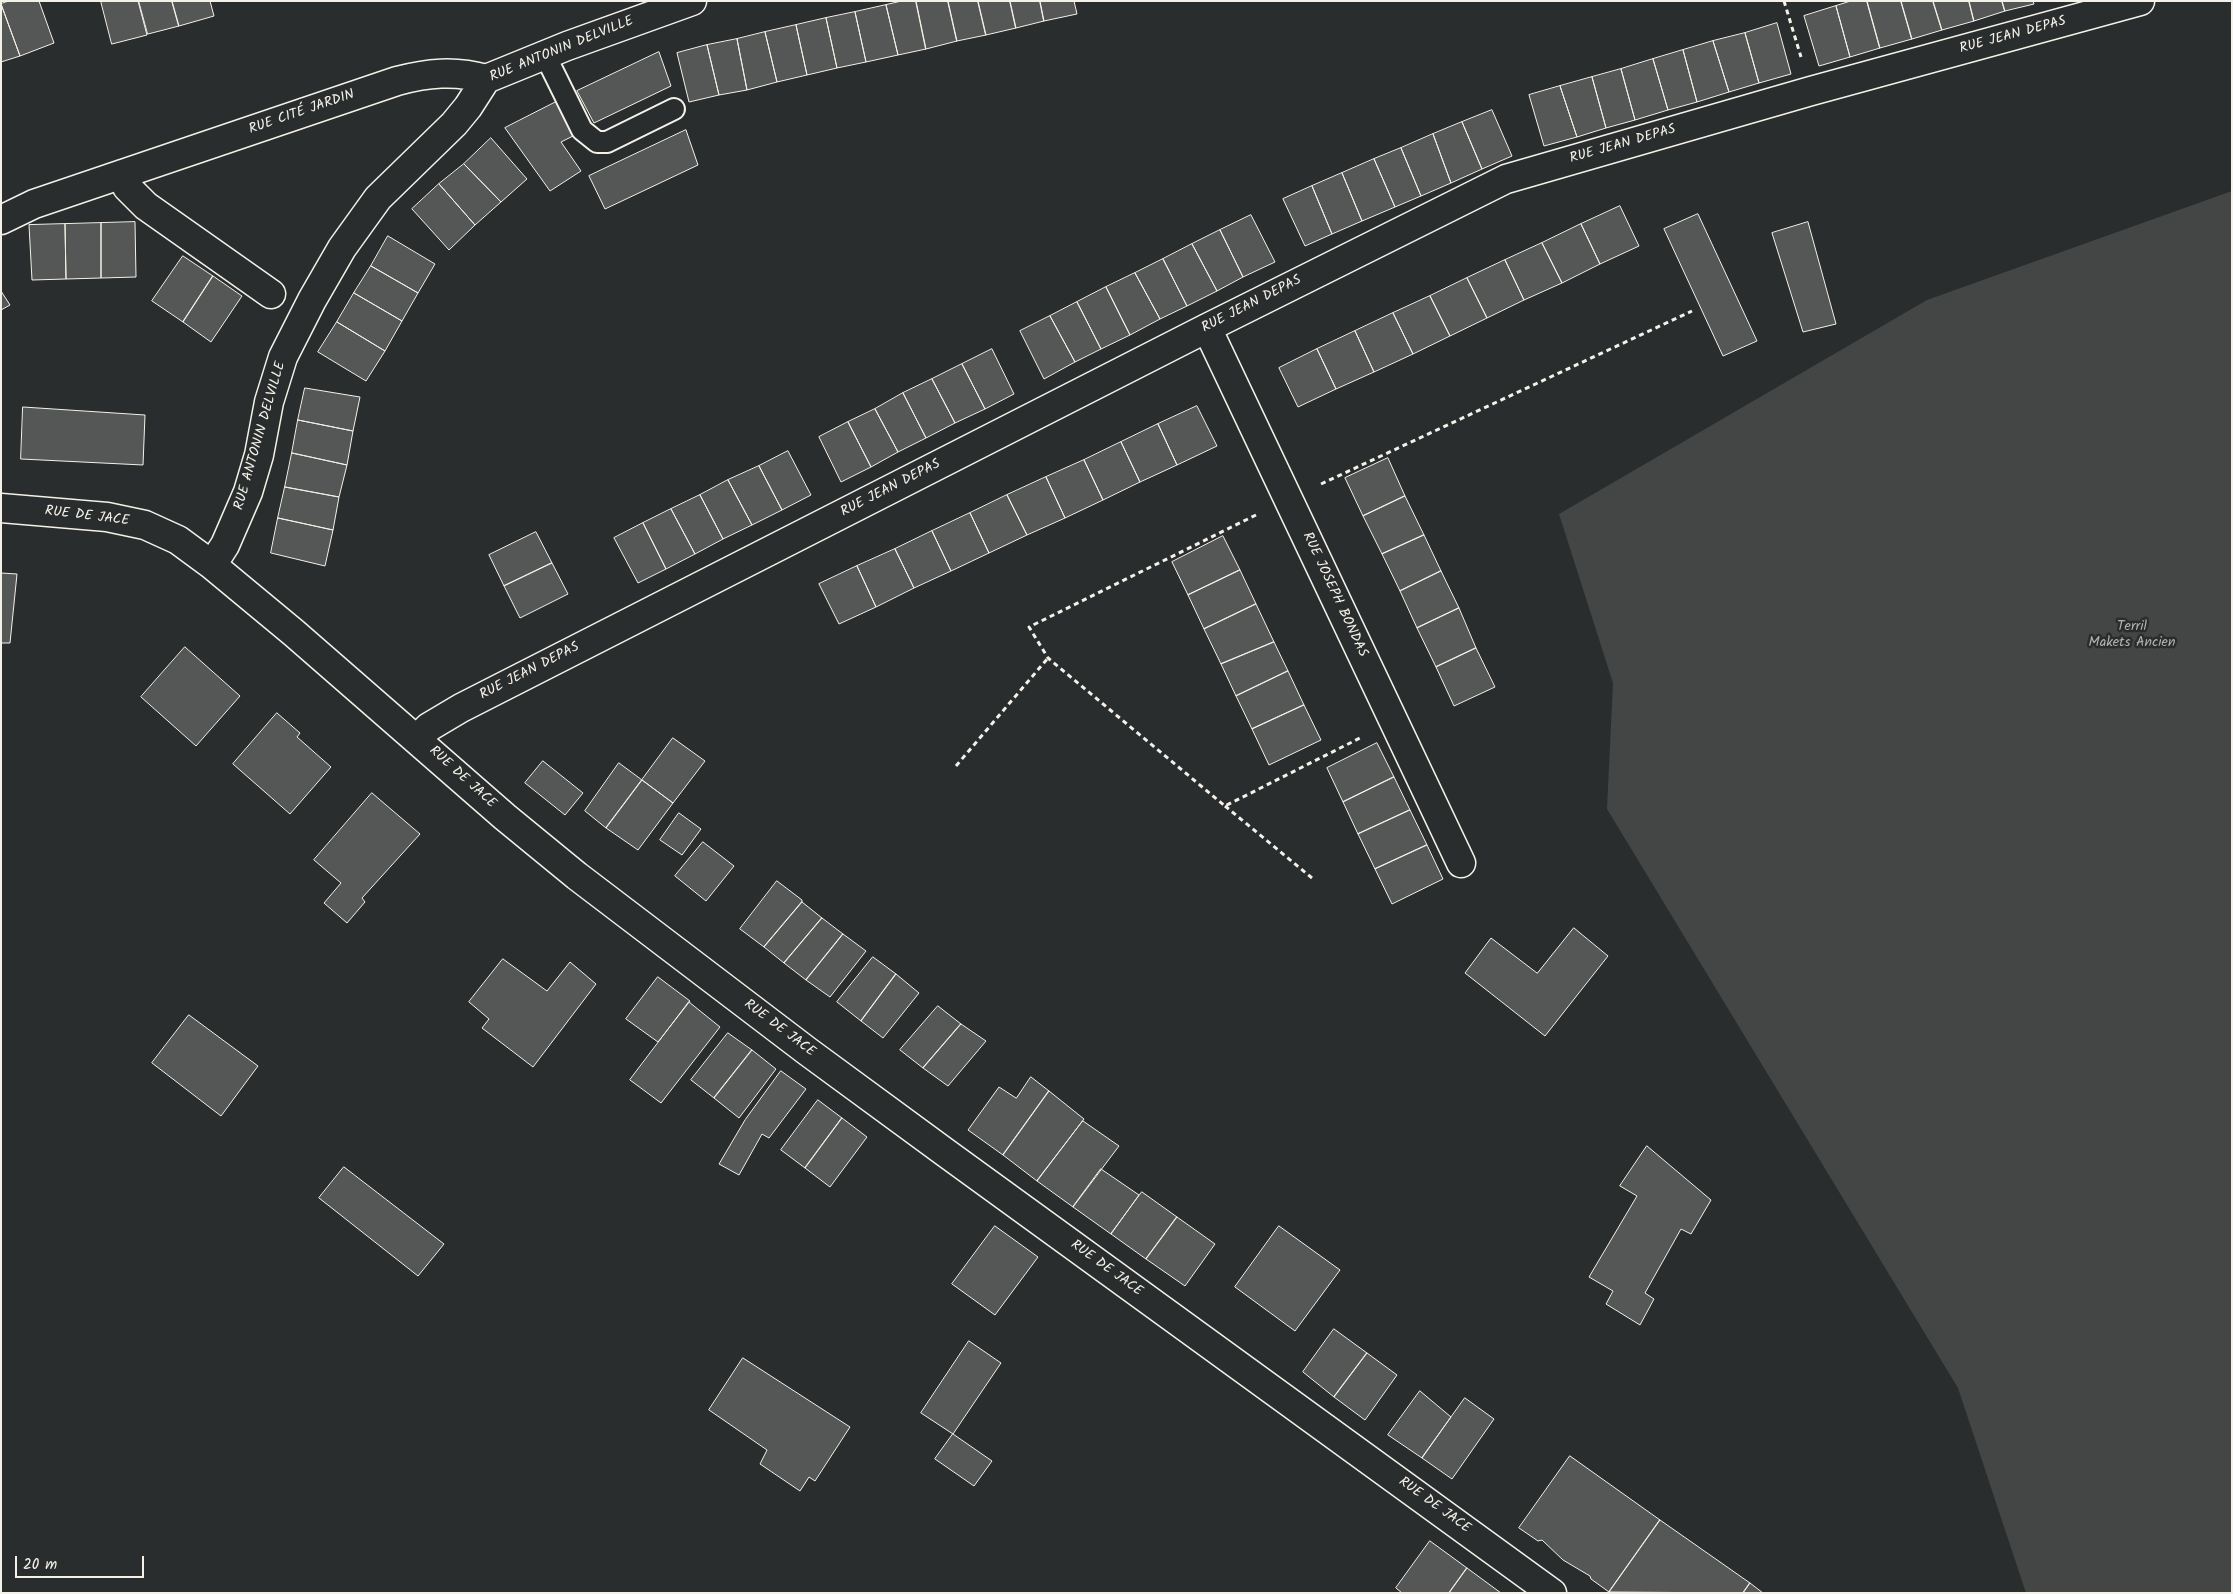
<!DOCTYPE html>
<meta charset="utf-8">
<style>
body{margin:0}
#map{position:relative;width:2233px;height:1594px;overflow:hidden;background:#2a2d2e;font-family:Kalam,sans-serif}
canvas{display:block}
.frame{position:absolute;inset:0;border:2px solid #f4f1e8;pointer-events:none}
.scale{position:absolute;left:15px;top:1556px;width:129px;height:22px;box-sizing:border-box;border:2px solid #f4f1e8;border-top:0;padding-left:6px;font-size:15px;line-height:18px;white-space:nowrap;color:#f4f1e8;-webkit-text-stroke:4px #2a2d2e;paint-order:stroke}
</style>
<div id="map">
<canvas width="2233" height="1594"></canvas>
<div class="frame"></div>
<div class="scale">20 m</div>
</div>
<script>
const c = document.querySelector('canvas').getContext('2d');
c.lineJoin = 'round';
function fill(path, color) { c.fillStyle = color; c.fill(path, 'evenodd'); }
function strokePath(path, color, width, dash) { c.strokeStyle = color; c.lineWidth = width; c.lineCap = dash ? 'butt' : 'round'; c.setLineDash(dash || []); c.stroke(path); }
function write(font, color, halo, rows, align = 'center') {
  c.font = font + ' Kalam,sans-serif'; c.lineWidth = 5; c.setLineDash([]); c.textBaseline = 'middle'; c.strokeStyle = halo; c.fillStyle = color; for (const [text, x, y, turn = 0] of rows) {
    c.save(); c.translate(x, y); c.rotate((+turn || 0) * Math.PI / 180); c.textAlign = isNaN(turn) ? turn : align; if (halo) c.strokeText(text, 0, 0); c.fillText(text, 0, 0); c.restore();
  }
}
const green = new Path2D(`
 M2232,191v1402h-206l-68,-205 -351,-579 6,-126 -54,-169 368,-214z`);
const building = new Path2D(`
 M9,1h30l15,42 -34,13 -19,-52z
 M101,1h37l9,34 -35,9z
 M139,1h33l7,25 -31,8z
 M172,1h38l4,15 -35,10z
 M902,1h14l10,48 -28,6 -12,-50z
 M916,1h32l9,40 -31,8z
 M948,1h30l8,34 -29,6z
 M978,1h32l6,27 -30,7z
 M1010,1h30l4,20 -28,7z
 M1040,1h34l3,13 -33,7z
 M1851,1h16l13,47 -30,9 -14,-51z
 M1867,1h34l11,38 -32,9z
 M1901,1h32l9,29 -30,9z
 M1933,1h36l5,20 -32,9z
 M1969,1h33l3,10 -31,10z
 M2002,1h31l1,3 -29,7z
 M1,4l19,52 -19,6z
 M886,5l12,50 -32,7 -11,-50z
 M1836,6l14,51 -31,9 -15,-50z
 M855,12l11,50 -29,6 -11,-50z
 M826,18l11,50 -30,7 -11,-50z
 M1777,23l14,51 -32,9 -14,-50z
 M796,25l11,50 -30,7 -12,-50z
 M765,32l12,50 -30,8 -10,-51z
 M1745,33l14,50 -30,9 -16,-51z
 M737,39l10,51 -28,5 -12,-50z
 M1713,41l16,51 -32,10 -14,-52z
 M707,45l12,50 -30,7 -12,-49z
 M1683,50l14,52 -29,8 -15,-51z
 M659,52l12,34 -77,37 -17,-32z
 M1653,59l15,51 -33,10 -14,-51z
 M1621,69l14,51 -29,8 -14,-51z
 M1592,77l14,51 -29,9 -17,-51z
 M1560,86l17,51 -33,9 -15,-51z
 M556,102l17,34 -12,6 20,29 -31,20 -45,-63z
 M1492,110l20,46 -30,13 -20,-47z
 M1462,122l20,47 -31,14 -18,-49z
 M686,130l12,35 -93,44 -16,-33z
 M1433,134l18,49 -30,13 -20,-48z
 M491,138l36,41 -26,23 -37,-38z
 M1401,148l20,48 -26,11 -21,-48z
 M1374,159l21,48 -33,14 -20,-48z
 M464,164l37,38 -26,23 -36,-41z
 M1342,173l20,48 -30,13 -20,-48z
 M439,184l36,41 -26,25 -37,-41z
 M1312,186l20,48 -27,12 -22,-47z
 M1620,206l19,40 -39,18 -19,-40z
 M1698,214l59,127 -34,15 -59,-127z
 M1251,215l24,47 -32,15 -23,-47z
 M135,222l1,55 -35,1v-55z
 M1808,222l28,102 -33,8 -31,-99z
 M101,223v55l-35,1 -1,-55z
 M65,224l1,55 -34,1 -3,-55z
 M1581,224l19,40 -38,19 -20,-40z
 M1220,230l23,47 -26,14 -25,-47z
 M388,236l47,28 -17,29 -47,-27z
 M1542,243l20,40 -38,17 -19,-40z
 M1192,244l25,47 -30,15 -24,-47z
 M183,256l30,20 -30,46 -31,-21z
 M1163,259l24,47 -27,13 -25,-46z
 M1505,260l19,40 -37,18 -20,-40z
 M371,266l47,27 -16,28 -48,-28z
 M1135,273l25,46 -30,16 -24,-48z
 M213,276l29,20 -31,46 -28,-20z
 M1467,278l20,40 -37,18 -20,-40z
 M1106,287l24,48 -29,14 -24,-47z
 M1,291l9,14 -9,5z
 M354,293l48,28 -17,30 -48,-29z
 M1430,296l20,40 -37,18 -20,-41z
 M1077,302l24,47 -26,13 -25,-46z
 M1393,313l20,41 -39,18 -19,-41z
 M1050,316l25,46 -31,17 -24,-48z
 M337,322l48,29 -19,30 -48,-29z
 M1355,331l19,41 -38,17 -19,-40z
 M992,349l22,45 -29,15 -23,-45z
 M1317,349l19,40 -38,18 -19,-39z
 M962,364l23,45 -30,14 -23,-44z
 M932,379l23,44 -29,15 -23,-45z
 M305,388l55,9 -7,34 -55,-11z
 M903,393l23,45 -28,14 -23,-43z
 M1197,406l20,40 -40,19 -19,-41z
 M23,407l122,8 -2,50 -122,-6z
 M875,409l23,43 -27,15 -23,-45z
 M298,420l55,11 -6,34 -55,-12z
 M848,422l23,45 -30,15 -22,-45z
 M1158,424l19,41 -37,17 -19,-40z
 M1121,442l19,40 -37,18 -19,-40z
 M788,451l23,44 -29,15 -23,-44z
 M292,453l55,12 -8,32 -54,-10z
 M1388,458l17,38 -42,20 -18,-38z
 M1084,460l19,40 -38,18 -19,-41z
 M759,466l23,44 -30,15 -24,-45z
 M1046,477l19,41 -38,17 -20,-40z
 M728,480l24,45 -29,14 -23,-44z
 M285,487l54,10 -6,33 -55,-12z
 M700,495l23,44 -28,15 -24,-45z
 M1007,495l20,40 -38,18 -19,-40z
 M1405,496l19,39 -42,19 -19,-38z
 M671,509l24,45 -29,15 -23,-46z
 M970,513l19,40 -38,18 -19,-40z
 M278,518l55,12 -8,36 -54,-13z
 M643,523l23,46 -28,14 -24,-45z
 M932,531l19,40 -37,17 -19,-39z
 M536,532l16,31 -48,23 -15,-31z
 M1424,535l17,36 -41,20 -18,-37z
 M1223,536l17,34 -52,25 -16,-33z
 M895,549l19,39 -38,19 -19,-41z
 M552,563l16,31 -48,24 -16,-32z
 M857,566l19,41 -37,17 -20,-40z
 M1240,570l16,34 -52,25 -16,-34z
 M1441,571l18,37 -42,20 -17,-37z
 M1,573l16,1 -7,69h-9z
 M1256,604l18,38 -53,22 -17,-35z
 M1459,608l17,40 -40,19 -19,-39z
 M1274,642l14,29 -52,25 -15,-32z
 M185,647l55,49 -44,50 -55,-49z
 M1476,648l19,39 -41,19 -18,-39z
 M1288,671l16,34 -52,24 -16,-33z
 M1304,705l17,35 -52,25 -17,-36z
 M277,713l23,20 -3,4 34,30 -41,47 -57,-50z
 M673,738l32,23 -32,42 -31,-23z
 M1377,743l17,34 -51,25 -16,-34z
 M543,761l40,32 -18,22 -40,-32z
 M619,763l23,17 -36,48 -21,-17z
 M1394,777l16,33 -52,24 -15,-32z
 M642,780l31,23 -35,47 -32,-22z
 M372,793l48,41 -58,64 3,4 -18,21 -23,-20 17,-20 -27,-23z
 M1410,810l17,35 -52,24 -17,-35z
 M679,813l22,16 -19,26 -22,-15z
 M703,842l31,24 -28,35 -31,-25z
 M1427,845l16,34 -51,25 -17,-35z
 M777,881l25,19v2l-38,45 -24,-18z
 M802,902l20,16 -38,45 -20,-16z
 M822,918l21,16 -37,46 -22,-17z
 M1574,928l34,28 -63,80 -80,-63 26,-35 46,35z
 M843,934l23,17 -36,46 -24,-17z
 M873,957l23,17 -35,47 -24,-19z
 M503,959l44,32 23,-29 26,22 -63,83 -51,-39 7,-9 -20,-17z
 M896,974l23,19 -36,45 -22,-17z
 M658,977l32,24 -32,41 -32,-23z
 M689,1002l31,25 -59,76 -31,-23z
 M938,1006l23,18 -38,44 -23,-18z
 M189,1015l69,51 -37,50 -69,-53z
 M961,1024l25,17 -38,45 -25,-18z
 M728,1033l24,17 -38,48 -23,-18z
 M752,1050l24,19 -37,49 -25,-20z
 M781,1071l25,18 -37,49 -7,-4 -23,41 -20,-11 26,-44z
 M1031,1077l18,14 -46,64 -35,-25 31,-43 17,11z
 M1049,1091l35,28 -47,62 -34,-26z
 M818,1100l24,18 -37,50 -24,-18z
 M842,1118l25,19 -37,50 -25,-19z
 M1083,1121l36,25 -46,61 -36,-26z
 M1647,1146l64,54 -20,34 -10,-5 -36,64 9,6 -14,26 -34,-21 7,-13 -24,-14 48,-81 -17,-10z
 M344,1167l100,77 -26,32 -99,-78z
 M1101,1169l38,26 -28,39 -38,-27z
 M1142,1192l35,25 -31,42 -35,-25z
 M1177,1217l38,27 -30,42 -39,-27z
 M995,1226l43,31 -43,58 -43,-31z
 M1279,1226l61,44 -45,61 -60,-44z
 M1334,1329l33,24 -33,44 -31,-25z
 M969,1341l32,22 -48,71 -32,-21z
 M1367,1353l30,22 -32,45 -31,-23z
 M743,1358l107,69 -35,54 -6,-4 -9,14 -40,-27 7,-14 -58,-40z
 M1420,1391l31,26 -29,41 -34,-23z
 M1465,1398l29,21 -42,60 -30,-21z
 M953,1434l39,27 -18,25 -39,-27z
 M1570,1456l90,64 -51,72 -18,-13 -1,-3 -27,-16 -21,-20 -4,1 -19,-13z
 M1660,1520l90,63 -7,10 -134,-1z
 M1430,1541l37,27 -18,25h-47l-6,-5z
 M1467,1568l34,25h-52z
 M1750,1583l13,10h-20z`);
const path = new Path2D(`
 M1784,1l17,56
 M1321,484l371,-173
 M1256,515l-227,112 19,31 177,148 137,-69
 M956,766l92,-108
 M1225,806l87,72`);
const lane = new Path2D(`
 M545,55l37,75 15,12h10l67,-33`);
const street = new Path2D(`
 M122,174l5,13 19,19 125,88
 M1,220l33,-16 363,-123c30,-8 58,-11 89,-2
 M1207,328l254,535
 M1,508l106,9 38,8 33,15 34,25 82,68 211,184 72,59 230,175 139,102 606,440
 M212,565l13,-20 23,-53 11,-37 10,-53 14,-45 29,-57 30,-52 36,-50 76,-74 14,-17 18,-28 81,-33 125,-45
 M417,739l12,-12 32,-19 746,-380 299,-149 305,-88 329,-90`);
const streetNames = [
 ["RUE JEAN DEPAS",2013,36,-15],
 ["RUE ANTONIN DELVILLE",562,50,-22],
 ["RUE CITÉ JARDIN",302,113,-19],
 ["RUE JEAN DEPAS",1623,145,-16],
 ["RUE JEAN DEPAS",1252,305,-27],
 ["RUE ANTONIN DELVILLE",261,436,-74],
 ["RUE JEAN DEPAS",891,489,-27],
 ["RUE DE JACE",87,517,7],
 ["RUE JOSEPH BONDAS",1334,595,65],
 ["RUE JEAN DEPAS",530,672,-27],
 ["RUE DE JACE",462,778,42],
 ["RUE DE JACE",779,1029,37],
 ["RUE DE JACE",1106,1269,36],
 ["RUE DE JACE",1434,1506,36]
];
const parkNames = [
 ["Terril",2132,628],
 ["Makets Ancien",2132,644]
];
fill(green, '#444645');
fill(building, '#555756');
strokePath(building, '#f4f1e8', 1);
strokePath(lane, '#f4f1e8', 24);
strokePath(street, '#f4f1e8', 31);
strokePath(path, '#f4f1e8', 3, [5, 4]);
strokePath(lane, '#2a2d2e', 20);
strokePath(street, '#2a2d2e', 28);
write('14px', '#f4f1e8', '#2a2d2e', streetNames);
write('14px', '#b6b5af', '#2a2d2e', parkNames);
</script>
